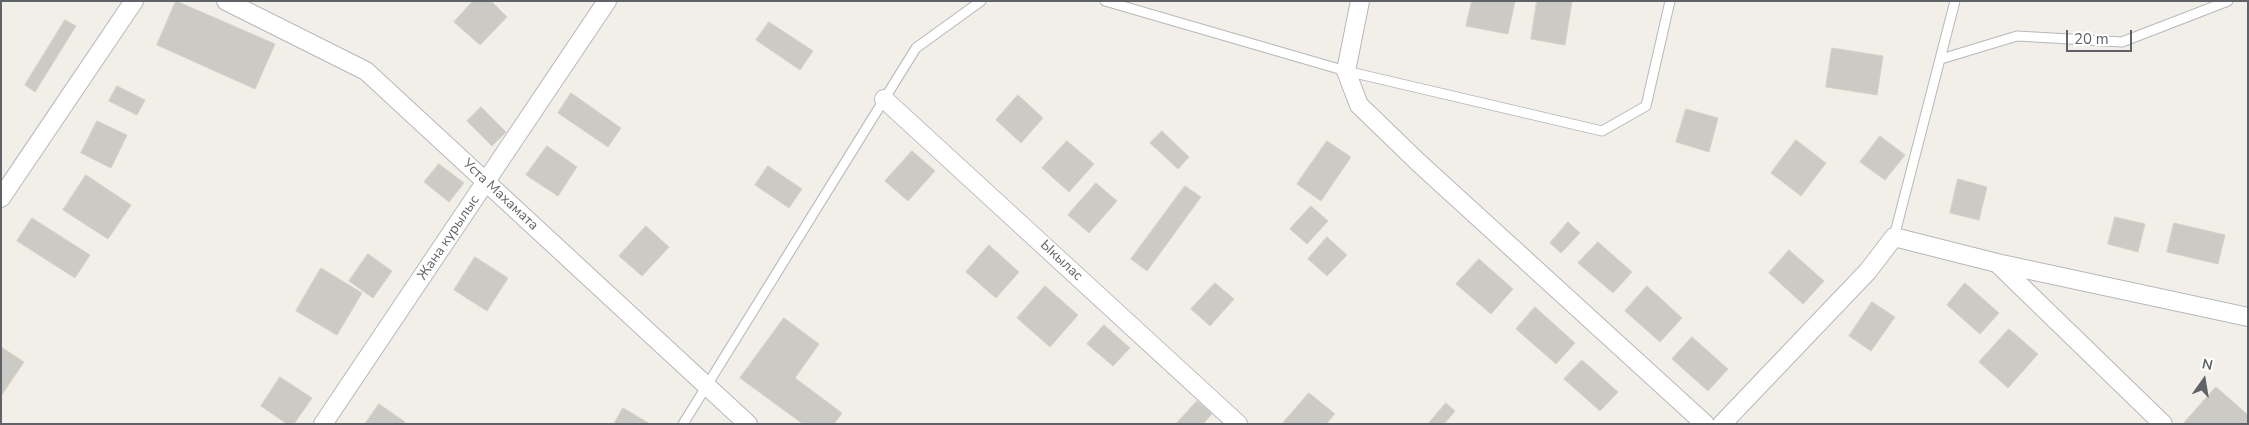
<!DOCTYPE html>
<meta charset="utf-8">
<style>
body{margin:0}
#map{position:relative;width:2249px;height:425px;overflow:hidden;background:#f1efe8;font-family:"Nunito Sans",sans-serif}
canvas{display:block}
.frame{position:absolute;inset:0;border:2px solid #5f6368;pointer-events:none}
.north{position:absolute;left:2179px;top:355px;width:50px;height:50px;-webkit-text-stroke:4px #fff;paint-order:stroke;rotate:13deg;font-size:14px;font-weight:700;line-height:20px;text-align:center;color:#5f6368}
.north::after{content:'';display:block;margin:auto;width:18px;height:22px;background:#5f6368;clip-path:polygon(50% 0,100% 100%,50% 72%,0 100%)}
.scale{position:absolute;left:2066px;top:30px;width:66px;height:22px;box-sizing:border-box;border:2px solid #5f6368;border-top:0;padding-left:6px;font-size:15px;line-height:18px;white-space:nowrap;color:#5f6368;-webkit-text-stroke:4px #fff;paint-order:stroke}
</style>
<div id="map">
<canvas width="2249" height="425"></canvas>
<div class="frame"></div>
<div class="north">N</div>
<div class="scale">20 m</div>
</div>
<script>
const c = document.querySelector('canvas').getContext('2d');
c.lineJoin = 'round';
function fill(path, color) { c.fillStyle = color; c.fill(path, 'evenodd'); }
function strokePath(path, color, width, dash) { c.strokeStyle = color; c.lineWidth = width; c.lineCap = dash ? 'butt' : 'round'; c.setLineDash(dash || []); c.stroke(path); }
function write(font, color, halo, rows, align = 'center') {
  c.font = font + ' "Nunito Sans",sans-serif'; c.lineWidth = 4; c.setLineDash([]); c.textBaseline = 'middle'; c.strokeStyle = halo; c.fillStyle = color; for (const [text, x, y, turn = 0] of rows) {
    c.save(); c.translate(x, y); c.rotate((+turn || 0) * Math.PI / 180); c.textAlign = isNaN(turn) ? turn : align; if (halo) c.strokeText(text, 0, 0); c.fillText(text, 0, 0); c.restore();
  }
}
const building = new Path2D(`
 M176,1l99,43 -20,45 -98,-44z
 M473,1h18l16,16 -27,28 -26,-23z
 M1472,1h43l-7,33 -42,-8z
 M1537,1h35l-7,44 -34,-6z
 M65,20l11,6 -41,66 -10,-7z
 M769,22l44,29 -13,19 -44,-30z
 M1832,48l51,8 -6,39 -51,-8z
 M117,86l28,14 -8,15 -28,-14z
 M571,93l50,35 -13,19 -50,-34z
 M1018,95l25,23 -22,25 -25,-23z
 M481,107l25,25 -14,14 -25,-25z
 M1686,109l32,9 -9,34 -33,-10z
 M97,121l30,14 -16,33 -30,-15z
 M1162,131l27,26 -11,12 -28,-26z
 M1880,136l25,19 -20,25 -25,-18z
 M1796,140l30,23 -25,33 -30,-23z
 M1067,141l27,23 -25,28 -27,-24z
 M1327,141l24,16 -30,44 -24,-17z
 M547,146l30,21 -19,29 -32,-21z
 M912,151l23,20 -27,30 -23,-20z
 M439,164l25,19 -15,19 -25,-20z
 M768,166l34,23 -13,19 -34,-23z
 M86,175l45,30 -23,34 -45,-29z
 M1958,179l29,8 -8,33 -29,-7z
 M1096,183l21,18 -28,32 -21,-18z
 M1185,186l16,11 -54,74 -16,-12z
 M1311,206l17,15 -21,23 -17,-15z
 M2115,217l30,7 -7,28 -30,-8z
 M32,218l58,37 -15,23 -58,-37z
 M1568,222l12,11 -19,20 -11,-10z
 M2174,223l51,12 -7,29 -51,-12z
 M646,226l23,21 -27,29 -23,-20z
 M1327,237l20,18 -20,21 -19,-17z
 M1598,242l34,30 -19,21 -35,-30z
 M989,245l30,27 -23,26 -30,-26z
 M1789,250l35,31 -21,23 -34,-31z
 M368,254l24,17 -19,27 -24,-17z
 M475,257l33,21 -21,33 -33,-21z
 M1479,259l34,30 -22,25 -35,-30z
 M321,268l41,25 -25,42 -41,-24z
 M1215,283l19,16 -24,27 -19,-17z
 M1965,283l34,30 -19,21 -33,-29z
 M1045,286l33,29 -28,32 -33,-29z
 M1647,286l35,32 -22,24 -35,-31z
 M1872,302l23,15 -24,34 -22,-15z
 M1535,307l40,36 -19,21 -40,-35z
 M784,318l35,26 -24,34 47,35 -8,11h-31l-63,-46z
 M1104,325l26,23 -17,18 -26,-22z
 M2009,329l29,25 -30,34 -29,-26z
 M1692,337l36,32 -20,22 -36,-32z
 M1,347l23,15 -23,34z
 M1582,360l36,32 -18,19 -36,-32z
 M280,377l32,21 -18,26h-7l-26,-18z
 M2216,387l32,28v6l-3,3h-62z
 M1309,393l26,21 -9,10h-44z
 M1197,401l15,13 -9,10h-27z
 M1446,403l9,8 -11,13h-16z
 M379,404l26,18 -1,2h-39z
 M623,408l27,16h-36z`);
const lane = new Path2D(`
 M1105,1l241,70 256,60 44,-25 24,-105
 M1941,59l76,-23 105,6 106,-41
 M1894,237l61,-236
 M683,424l233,-376 65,-47`);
const street = new Path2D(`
 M226,1l140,70 382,353
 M1360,1l-14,70 13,34 60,58 286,261
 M884,99l354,325
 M1,198l133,-197
 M1997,263l166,161
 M323,424l284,-423
 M1722,424l146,-153 26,-34 103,26 251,54`);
const streetNames = [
 ["Уста Махамата",500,195,43],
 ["Жана курылыс",449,238,-56],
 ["Ыкылас",1061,261,43]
];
fill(building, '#cccac5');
strokePath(building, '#d6d1c6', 1);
strokePath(lane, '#b5b8bc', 11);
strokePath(street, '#b5b8bc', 20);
strokePath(lane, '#fff', 9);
strokePath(street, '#fff', 18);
write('14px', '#5f6368', '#fff', streetNames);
</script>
